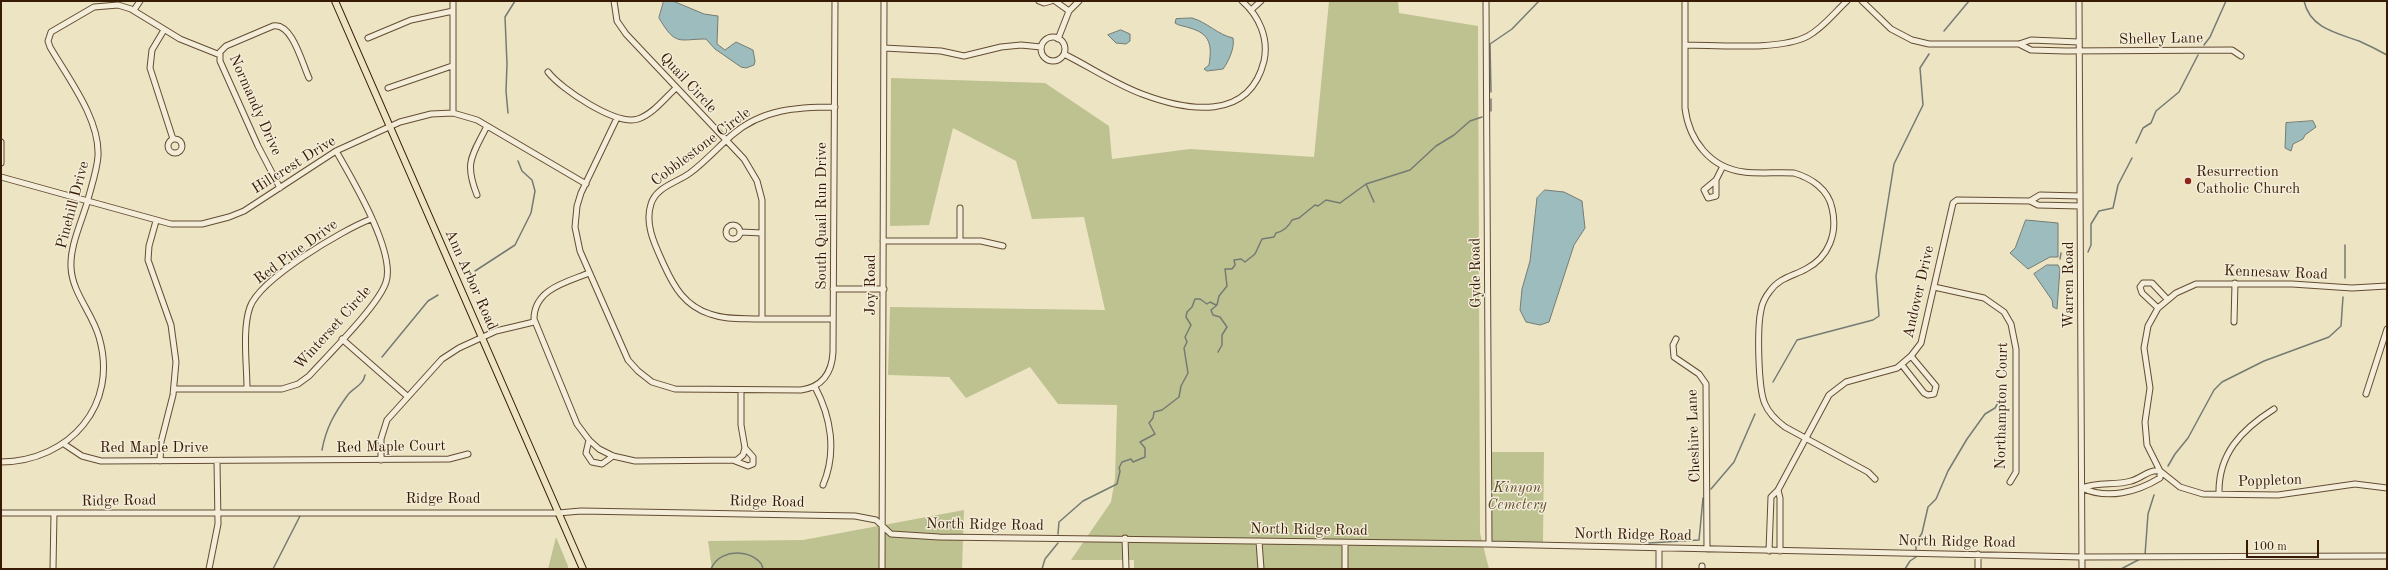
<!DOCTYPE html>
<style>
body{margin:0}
#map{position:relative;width:2388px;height:570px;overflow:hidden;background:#ede4c4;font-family:"Old Standard TT",serif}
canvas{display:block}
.frame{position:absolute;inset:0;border:2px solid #371a03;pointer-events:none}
.scale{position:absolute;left:2246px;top:540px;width:73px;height:18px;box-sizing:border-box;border:2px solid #371a03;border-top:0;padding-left:5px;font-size:12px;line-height:14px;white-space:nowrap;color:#371a03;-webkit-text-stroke:3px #f3edd9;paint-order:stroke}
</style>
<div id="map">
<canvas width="2388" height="570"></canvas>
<div class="frame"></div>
<div class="scale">100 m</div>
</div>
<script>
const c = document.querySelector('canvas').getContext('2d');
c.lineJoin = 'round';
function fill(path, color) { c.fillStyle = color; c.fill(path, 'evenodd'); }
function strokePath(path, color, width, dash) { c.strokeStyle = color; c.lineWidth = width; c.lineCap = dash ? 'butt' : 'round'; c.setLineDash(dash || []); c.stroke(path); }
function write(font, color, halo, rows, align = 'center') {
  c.font = font + ' "Old Standard TT",serif'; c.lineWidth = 3; c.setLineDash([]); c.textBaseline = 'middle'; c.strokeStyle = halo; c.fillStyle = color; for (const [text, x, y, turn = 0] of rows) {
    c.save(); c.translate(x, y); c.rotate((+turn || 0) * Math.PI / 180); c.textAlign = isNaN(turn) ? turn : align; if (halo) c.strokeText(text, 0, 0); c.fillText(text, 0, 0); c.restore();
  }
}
const green = new Path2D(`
 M1329,1h69l1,12 79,13 2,507 9,36h-355v-9h-63l40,-58 4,-23 2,-74 -59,-1 -28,-37 -64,31 -17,-21 -61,-2 2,-68 215,3 -21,-93 -52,2 -16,-58 -63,-33 -24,97 -39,1 1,-148 154,5 64,43 3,33 78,-10 124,8z
 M1492,452h52l-1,90h-52z
 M964,510l-2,59h-250l-4,-28 95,-1z
 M556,537l12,29v3h-20z`);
const water = new Path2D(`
 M664,1h9l31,13 14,2 -1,28 8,6 11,-8 17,8 2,11 -1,4 -8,3 -5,-1 -26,-18 -9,-10c-27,0 -30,8 -47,-21z
 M1192,18c15,4 26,17 41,20 2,9 -4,23 -10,31l-16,2 -3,-2 5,-4c3,-19 2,-31 -19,-37 -5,-2 -11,-2 -15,-5l1,-4z
 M1121,30l9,4v7l-4,3 -10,-1 -8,-8z
 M2313,121l3,6 -11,8 -2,4 -10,5 -2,7 -6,-3 1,-25z
 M1545,190l19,2 18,9 3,27 -11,17 -25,77 -9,3 -14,-3 -6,-12 2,-21 8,-28 7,-63z
 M2026,220l32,3v34h-8l-22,12 -18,-16 5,-5z
 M2047,265h11l2,4 -3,40 -4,-2 -1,-7 -18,-26z`);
const stream = new Path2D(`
 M2304,1c6,27 32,32 55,40 9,4 19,9 28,14
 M1944,31l25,-30
 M2204,45l6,-8 16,-36
 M1491,92l-1,-48 22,-15 27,-28
 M1491,99v12
 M508,113l-2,-22 1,-27 -2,-47 10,-16
 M2136,143l7,-15 8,-5 5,-12 23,-19 19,-37
 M1366,184l8,18
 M2345,245v33
 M2088,252l3,-7v-21l8,-13 14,-3 5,-23 14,-27
 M2060,259l1,-6
 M475,271l40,-26 16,-32 4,-22 -3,-11 -10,-9 -4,-10
 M1217,305l2,-9 8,-10 -2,-17h7l3,-4 -1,-5 7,-1 4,3 10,-8 7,-15 12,-2 2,-4c8,-2 13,-7 16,-13l7,-2 16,-13 3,1 8,-6 14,3 26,-19 44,-14 26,-24 18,-11 16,-14 12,-4
 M1217,305l-6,5 2,5 7,2 7,10 -5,8v10l-4,7
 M382,357l46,-56 10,-6
 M1773,382l24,-42 76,-20 6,-4 -3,-40 18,-112 29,-59 -3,-37 9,-14
 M322,450c4,-22 12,-36 25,-54 5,-8 16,-10 18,-21
 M2168,466l7,-12 13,-16 26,-48 8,-8 42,-21 65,-24 12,-11 2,-29
 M1711,489l23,-27 21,-48
 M1058,534l1,-12 24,-21 34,-17 3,-13 -1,-3 3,-6 9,-3 2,3 12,-5v-9l-5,-6 15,-8 -6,-11 4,-5 1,-6 8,-2 17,-13 2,-11 7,-13 -4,-25 3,-6 -2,-5 6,-12 -5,-8 1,-5 5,-5 3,-8h5l7,5 3,-2 6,3
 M1649,543l50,-3 4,-42
 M2145,555l3,-41 6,-19
 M273,569l27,-53
 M711,569c10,-25 50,-17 52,0
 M1042,569l3,-10 13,-16
 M1905,569l5,-8 6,-4v-14l6,-10 6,-26 8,-8 12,-28 19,-32 18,-25 10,-6 7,-12
 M2121,569l19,-10`);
const minor = new Path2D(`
 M453,1v112
 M614,1l3,20 9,13 118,125 13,22 5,19v119
 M1039,1l5,2 7,-2
 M1055,1l14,10
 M1486,1l3,543
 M1685,1v107c4,32 25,60 59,64 16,2 33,0 50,1 17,5 34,16 38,35 6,25 -3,49 -26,61 -13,7 -27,9 -36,22 -4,5 -8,13 -9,19 -4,18 -3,79 4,94 4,10 12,17 20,23l83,45 7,7
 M1862,1l29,28 21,11 17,4h90l12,-4 48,2
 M2079,1l3,568
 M134,10l6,-9
 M1251,10l10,-9
 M164,30l-12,20 -2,18 23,71
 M1041 49a12 12 0 1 1 24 0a12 12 0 1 1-24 0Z
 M368,38l43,-18 42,-9
 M1058,39l11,-28 10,-10
 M2019,44l12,6 35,1 166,-1 9,6
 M1685,45c32,0 95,6 123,-9 15,-8 26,-23 39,-35
 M884,48l57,3 23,5 37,-9 20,-2 20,2
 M1064,54c26,13 51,30 78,40 45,17 107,28 122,-33 5,-23 -5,-45 -22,-60
 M548,72c13,17 68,54 90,47 15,-5 27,-21 38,-31
 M388,88l64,-22
 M617,118l-36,75 -4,13 -2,21 5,24 48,109 10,11 14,11 23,7 126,1c21,-3 31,-17 32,-38l2,-351
 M168 146a7 7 0 1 1 14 0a7 7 0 1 1-14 0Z
 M1,142v21
 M1,177l170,47h31l27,-7 15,-6 92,-60 64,-29 31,-8 22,-1 24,7 109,64
 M1716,180v16l-8,2 -4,-8 12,-10 7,-14
 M280,188l-22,-42 -38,-85v-9l6,-6 47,-20c19,-4 29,37 36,52
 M477,195c-13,-33 -5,-39 10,-69
 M2030,201l10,-6 40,1
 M960,208v33
 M156,221l-7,25 -1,14 23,65 5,37 -3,33 -12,47 -1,19
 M726 232a7 7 0 1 1 14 0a7 7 0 1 1-14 0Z
 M741,232l21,1
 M883,241h98l22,5
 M589,273c-22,9 -55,16 -55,46l43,105 12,16 10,9 14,7 22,5 102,-1 6,-5 2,-7 -4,-23v-35
 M2387,286l-35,2 -60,-4h-96l-20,9 -18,15 -10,18 -4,22 6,40 -5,34 2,23 13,26 20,16 23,7 75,1 77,-11 32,4
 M1934,287l50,11 20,14 7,12 5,25v123l-6,10
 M833,289h51
 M2158,308l-16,-15 -2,-6 3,-4h9l15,16
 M833,319c-24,0 -48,0 -72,0 -17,-1 -35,1 -51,-5 -25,-8 -36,-27 -46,-49 -8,-18 -20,-40 -13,-61 5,-17 25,-21 39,-31 15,-11 28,-26 42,-38 30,-26 65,-28 103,-28
 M2234,322l1,-39
 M342,339l65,57
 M1676,339l-3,6 1,12 25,17 7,10 1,165
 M1902,365l22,28 4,2 6,-1 2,-8 -25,-30
 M815,387c16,30 22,65 8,98
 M174,389h108l16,-5 11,-8c18,-20 70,-71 77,-94 10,-30 -34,-103 -50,-131
 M247,389c0,-24 -5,-60 3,-82 10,-28 92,-77 121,-88
 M2366,394l21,-65
 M589,440l-3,13 6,9 10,2 11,-8
 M64,444l18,12 19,5 348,-2 19,-5
 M381,460v-21l6,-19 55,-61 17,-11 37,-17 38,-9
 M735,461l13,5 5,-2v-7l-8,-9
 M1,462c69,-1 118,-57 98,-125 -7,-25 -27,-44 -28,-70 -1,-21 10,-44 16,-64 4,-16 10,-32 11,-47 2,-37 -30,-78 -48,-109l-2,-6 3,-9 43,-25 24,-2 13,4 49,30 40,16
 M2082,488c26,12 55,4 78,-10v-7
 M2082,488c16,-7 33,-2 49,-7 11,-3 18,-12 29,-10
 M1778,490l2,8v53
 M2219,494c-1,-40 22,-64 55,-85
 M1,513h557l23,-2 274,5 21,4 15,14 48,3 550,7 593,13 305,-1
 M1125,538l1,31
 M1259,541l2,28
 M1659,548v21
 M1769,551l2,-54 7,-7 51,-95 17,-13 51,-14 14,-12 10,-13 32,-140 4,-3 73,1 8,4 42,1
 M53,569l1,-56
 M209,569l9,-45 -1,-63
 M882,569l2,-568
 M1345,569v-25
 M1702,569v-3
 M1978,569v-15`);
const major = new Path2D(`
 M335,1l248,568`);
const markers = [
 [2188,181,4,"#8f2418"]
];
const streetNames = [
 ["Shelley Lane",2161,39,-1],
 ["Quail Circle",688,83,47],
 ["Normandy Drive",255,105,66],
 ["Cobblestone Circle",701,147,-37],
 ["Hillcrest Drive",294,165,-32],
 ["Pinehill Drive",73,205,-75],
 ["South Quail Run Drive",822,216,-90],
 ["Red Pine Drive",296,252,-36],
 ["Gyde Road",1476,273,-91],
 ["Kennesaw Road",2276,273,2],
 ["Ann Arbor Road",471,280,66],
 ["Joy Road",871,285,-90],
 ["Warren Road",2069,285,-90],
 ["Andover Drive",1919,292,-77],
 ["Winterset Circle",333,328,-48],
 ["Northampton Court",2002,406,-89],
 ["Cheshire Lane",1694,436,-92],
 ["Red Maple Court",391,447,-1],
 ["Red Maple Drive",154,448],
 ["Poppleton",2270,481,-2],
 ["Ridge Road",443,499],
 ["Ridge Road",119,501,-1],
 ["Ridge Road",767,502,1],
 ["North Ridge Road",985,525,1],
 ["North Ridge Road",1309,530,1],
 ["North Ridge Road",1633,535,1],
 ["North Ridge Road",1957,542,1]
];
const poiNames = [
 ["Resurrection",2196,172],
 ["Catholic Church",2196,189]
];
const parkNames = [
 ["Kinyon",1517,488],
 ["Cemetery",1517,505]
];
fill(green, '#bec290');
fill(water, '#9cbcbd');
strokePath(water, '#747b73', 1);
strokePath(stream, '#747b73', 1.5);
strokePath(minor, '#644c33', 7);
strokePath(major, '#371a03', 8);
strokePath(minor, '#f3edd9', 5);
strokePath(major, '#ede4c4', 6);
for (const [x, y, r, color] of markers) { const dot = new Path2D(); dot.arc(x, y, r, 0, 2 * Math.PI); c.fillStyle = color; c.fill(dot); strokePath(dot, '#f3edd9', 1.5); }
write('15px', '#371a03', '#f3edd9', streetNames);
write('15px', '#371a03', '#f3edd9', poiNames, 'left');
write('italic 15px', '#604c2d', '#f3edd9', parkNames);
</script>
